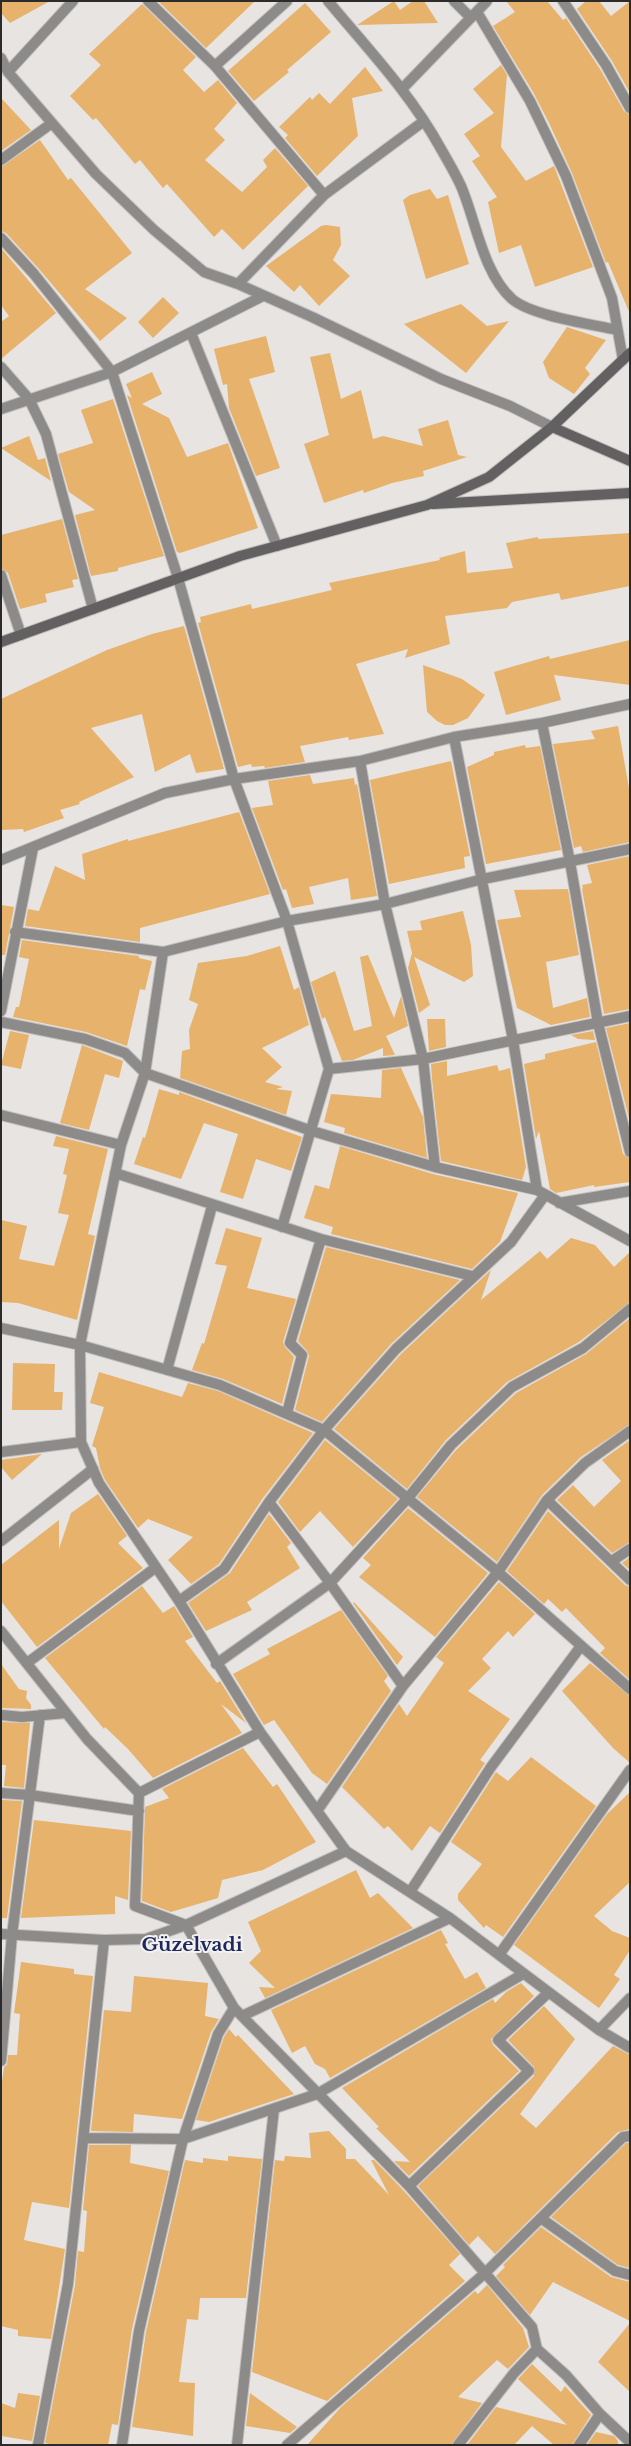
<!DOCTYPE html>
<meta charset="utf-8">
<style>
body{margin:0}
#map{position:relative;width:631px;height:2446px;overflow:hidden;background:#e7e4e2;font-family:"Libre Baskerville",serif}
canvas{display:block}
.frame{position:absolute;inset:0;border:2px solid #2c2b2b;pointer-events:none}
</style>
<div id="map">
<canvas width="631" height="2446"></canvas>
<div class="frame"></div>
</div>
<script>
const c = document.querySelector('canvas').getContext('2d');
c.lineJoin = 'round';
function fill(path, color) { c.fillStyle = color; c.fill(path, 'evenodd'); }
function strokePath(path, color, width, dash) { c.strokeStyle = color; c.lineWidth = width; c.lineCap = dash ? 'butt' : 'round'; c.setLineDash(dash || []); c.stroke(path); }
function write(font, color, halo, rows, align = 'center') {
  c.font = font + ' "Libre Baskerville",serif'; c.lineWidth = 4; c.setLineDash([]); c.textBaseline = 'middle'; c.strokeStyle = halo; c.fillStyle = color; for (const [text, x, y, turn = 0] of rows) {
    c.save(); c.translate(x, y); c.rotate((+turn || 0) * Math.PI / 180); c.textAlign = isNaN(turn) ? turn : align; if (halo) c.strokeText(text, 0, 0); c.fillText(text, 0, 0); c.restore();
  }
}
const building = new Path2D(`
 M1,1h49l-40,22 -9,-10z
 M158,1h97l-49,47z
 M394,1l6,9 13,-9h11l14,22 -81,2z
 M506,1h41l16,19 3,-2 34,51 24,42 6,4v199l-22,-52 -2,1 -34,-90 -23,-50 -16,-31 -40,-66 22,-14z
 M586,1h13l12,15 19,-15v92l-18,-32 -35,-52z
 M305,3l26,29 -44,38 2,2 -35,29 -26,-30z
 M142,4l54,53 -13,13 21,22 14,-12 19,23 -23,26 11,11 -20,20 37,32 25,-25 -4,-7 12,-12 33,38 -65,64 -21,-21 -8,8 -47,-53 -4,4 -23,-28 -5,4 -39,-46 -3,2 -23,-24 31,-31 -12,-11z
 M501,65l6,10 -6,72 25,34 28,-15 39,101 -58,20 -14,-42 -22,8 -11,-51 9,-5 -25,-36 8,-5 -16,-22 30,-21 -21,-24z
 M365,67l18,24 -31,7 6,38 -41,40 -32,-38 3,-3 -9,-8 31,-30 2,3 7,-7 11,11z
 M1,98l30,32 -30,21z
 M40,140l28,40 3,-2 61,75 -47,36 42,29 -27,23 -61,-72 -33,-36 -5,-2v-64z
 M430,189l7,10 11,-4 21,69 -43,15 -23,-79 7,-5z
 M326,225l14,2 1,18 -8,15 17,16 -31,30 -19,-21 -6,7 -28,-26 55,-40z
 M1,248l55,65 -55,46v-37l8,-6 -8,-11z
 M163,297l16,16 -26,25 -15,-16z
 M461,304l26,22 22,-5 -43,52 -62,-49z
 M567,327l39,13 -21,28 5,6 -16,20 -25,-16 -6,-16z
 M266,336l9,36 -26,7 31,89 -24,8 -27,-68 -2,-24 -4,1 -9,-36z
 M330,353l11,46 20,-9 12,49 10,-3 40,10 -5,-17 30,-9 10,35 9,2 -44,14 1,5 -32,7 -28,10 -1,-3 -39,13 -20,-59 25,-9 -19,-78z
 M152,372l10,22 -20,10 27,14 18,39 41,-14 30,85 -78,25 -3,-1 -50,-157 5,3 -6,-14z
 M113,399l51,157 -46,12v3l-27,5 -16,-61 20,-5 -26,-18 -11,-38 35,-11 -12,-33z
 M29,436l9,24 7,-2 6,23 -50,-33z
 M62,519l16,60 -6,1 2,7 -29,7 2,8 -27,7 -12,-36 -7,-5v-33z
 M630,533v53l-69,14 -2,-7 -47,9 -5,6 -62,8 5,28 -45,14 3,-9 -52,15 28,70 -35,6 -1,-3 -48,9 5,16 -40,6 -1,-2 -12,1 -1,-3 -13,3 -40,-144 3,-1 -1,-5 51,-13 1,5 80,-19 -3,-7 111,-23 -1,-2 26,-7 2,22 46,-5 -7,-25 32,-6v2z
 M184,626l40,143 -28,4 -6,-19 -35,18 -13,-58 -51,14 43,49 -55,25 1,2 -20,6 4,8 -40,14 -1,-3 -22,1v-131l106,-49 45,-16z
 M630,640v45l-76,-10 7,25 -55,15 -12,-43 55,-16 1,3z
 M423,665l39,14 23,16 -17,23 -15,7h-8l-8,-4 -10,-9z
 M618,726l12,68v48l-47,10 -2,-6 -7,2 -21,-104 42,-5 -4,-8z
 M525,745l1,3 14,-2 21,104 -75,14 -19,-97 27,-12v-3z
 M451,761l19,95 -6,1 1,11 -76,16 -19,-104z
 M310,775l3,9 41,-6 1,7 2,-1 20,112 -26,4 -3,-22 -39,9 5,17 -22,4 -6,-19 -3,1 -31,-82 21,-3 -5,-24z
 M239,812l31,82 -130,34v14l-115,-16 3,-17 11,2 16,-45 30,14 -3,-26 46,-15v2z
 M630,856v153l-26,5 -22,-125 1,-1 -1,-3 10,-2 -5,-18z
 M568,889l11,66 -33,7 7,46 34,-10 3,19 -39,8 -34,-17 -20,-88 24,-3 -7,-27z
 M1,905l13,2 -9,48h-4z
 M463,911l8,34 2,31 -9,6 -50,-25 16,48 -11,8 -11,-45 4,-15 -5,-22 15,-1 -2,-9z
 M22,940l117,16v2l13,3 -7,29 -5,-1 -13,57 -41,-14 -73,-15 3,-10h3l10,-48 -10,-2z
 M280,946l14,44 5,-3 10,38 -47,23 20,19 -17,15 18,5 -7,2 16,2 -6,24 -106,-37 2,-27 8,-2 -1,-19 9,-26 -9,-4 9,-37 49,-7z
 M368,955l26,63 7,-22 7,30 -22,10 9,19 -12,1v-8l-30,12 -11,1 -17,-44 -3,2 -11,-37 24,-11 19,60 18,-5 -12,-69z
 M427,1019h18l1,28 -17,4z
 M630,1023v99l-24,-94z
 M10,1031l19,4 -8,34 -20,-4z
 M593,1031l2,9 -17,-1 -7,-4z
 M596,1042l27,112 7,5v23l-36,5v-2l-38,8 -6,-4 -11,-58 -3,8 -12,-75 21,-5v-5z
 M82,1045l41,16 -4,17 -14,-4 -16,56 -29,-7z
 M447,1061v15l50,-11 2,6 11,-3 16,99 -4,13 -81,-19 -9,-82h3h-3l-1,-15z
 M401,1068l22,49 4,41 -83,-25 1,-5 -21,-6 7,-28 50,4 1,-28z
 M159,1089l20,6v-3l123,45 -11,34 -35,-12 -13,40 -23,-7 18,-58 -34,-11 -23,56 -47,-15 9,-27 2,1z
 M56,1136l52,13 -20,85 7,2 -18,84 -59,-17 -17,-1v-82l26,6 -8,33 35,7 15,-51 -11,-2 9,-38 -4,-1 6,-25 -16,-3z
 M340,1146l93,28 85,19 -18,49 -28,27 -141,-35 2,-7 -29,-9 11,-33 14,4z
 M226,1228l36,10 -15,50 49,11 -13,43 2,5 9,10 -12,47 -59,-25 -31,-9 10,-27 2,1 23,-78 -12,-2z
 M571,1238l24,7 19,22 16,-15v50l-51,40 -72,40 -61,58 -39,49 -73,-60 67,-75 90,-84 -10,30 59,-49 7,8z
 M326,1247l134,33 -69,64 -69,78 -27,-12 14,-54 -2,-5 -9,-10z
 M630,1318v106l-49,33 -39,38 -45,67 -80,-65 39,-47 60,-57 70,-39z
 M13,1363l42,1 -1,28h9l-1,18h-50z
 M99,1372l83,25 6,-14 30,8 95,42 -50,65 -44,66 -28,20 -23,-24 25,-23 -45,-18 -10,9 -33,-48 -5,-12 -4,-20 -4,-2 12,-39 -14,-4z
 M325,1440l73,59 -45,48 -33,-36 -20,21 -22,-30z
 M630,1440v102l-18,11 -55,-53 16,-15 21,22 27,-26 -19,-21z
 M42,1454l-30,26 -11,-13v-7z
 M98,1494l29,42 -9,7 25,25 -106,79 -36,-46v-36l58,-45v29l12,-36z
 M408,1508l80,65 -53,64 -76,-60 12,-12 -8,-7z
 M548,1511l77,74 5,2v93l-30,-27 5,-5 -39,-40 -4,4 -14,-13 -4,5 -37,-33z
 M269,1514l22,29 -4,4 13,21 -53,34 5,8 -46,21 -18,-28 42,-30z
 M630,1557v13l-8,-7z
 M499,1582l36,32 -22,23 -5,-6 -26,28 9,9 -23,23 42,28 -30,41 5,3 -45,70 -10,-7 -18,25 -24,-25 -4,3 -42,-42 57,-83 8,12 37,-53 -8,-6z
 M142,1586l21,27 11,-7 19,31 -8,4 32,42 3,-2 26,42 -25,-19 21,29 -89,45 -25,-29 -23,-22 -1,2 -59,-71z
 M354,1602l49,55 -6,8 -44,-62z
 M341,1610l47,66 -4,5 7,10 -64,93 -15,-11 -38,-53 -10,5 -31,-51 37,-20 -3,-5z
 M590,1663l40,33v67l-17,-15 -51,-57z
 M1,1664l18,25 8,2 -1,7 5,7v4l-30,-1z
 M1,1722l29,1 -6,65 -20,-2 2,-21h-5z
 M243,1748l30,39 4,-3 39,58 -53,28 -41,10 -4,18 -47,14 -29,-11 3,-94 24,-9 -7,-9z
 M531,1757l65,49 -93,131 -17,-12 -2,3 -26,-28v-6l24,-30 -31,-22 45,-70 12,9z
 M630,1792v90l-36,34 18,15 18,7v12l-16,25 6,4 -21,29 -85,-63 93,-131z
 M2,1800l20,1 -15,117h-6z
 M34,1820l97,11 -3,69 -13,-4v18l-94,4z
 M356,1870l14,28 8,-5 35,35 -148,70 -6,-11 16,1 -26,-25 12,-12 -13,-29z
 M441,1930l7,13 -3,1 20,35 12,-7 9,16 -156,90 -5,-9 -10,-5 -10,-18 -13,7 -21,-43z
 M21,1962l53,7v5l19,2 -24,232 -37,-6 -8,38 41,9 -14,90 -33,-3v-6l-17,-4v-237l3,-22 3,-2 1,-10h9l3,-41 -6,-1z
 M134,1976l74,7 -3,33 14,3 -8,13 -29,87 -48,-5 -1,18 -42,-1 13,-121 27,2z
 M521,1983l13,13 -43,43 2,6 26,26 -110,105 -15,-15 16,1 -34,-34 3,-1 -37,-39 151,-89 2,4 11,-11z
 M544,2006l31,33 -55,75 16,14 77,-82 17,9v74l-12,3 -123,122 -17,-18 -9,9 -51,-59 116,-110v-9l-26,-27z
 M229,2029l7,8 2,-2 56,59 -85,28 -13,-2 28,-83z
 M329,2131l17,18v10h9l34,36 -18,-35h3l30,31 56,63 -11,11 16,16 -138,120 -75,-29 23,-212 9,1 1,-5 26,2 -2,-25z
 M626,2143h4v125l-12,-3 -67,-48z
 M89,2145h42l-1,18 39,8 -37,158 -14,96 -6,-1 -4,21h-55l-8,-2 30,-158 3,-34 6,1 3,-41 -4,-1z
 M228,2156l34,3 -16,139h-46l-2,22 -11,-1 -8,63 16,1 -2,53 -61,-9 14,-95 39,-172 18,3v-5l25,3z
 M541,2227l70,50 19,5v39l-77,-39 -23,33 -34,-39 9,-9 -2,-2z
 M487,2285l36,43 6,19 -21,22 -11,-9 -39,37 24,6 -31,42h-144l34,-38 134,-116 3,3z
 M630,2323v69l-32,-30z
 M532,2364l29,28 4,-6 26,29 -19,30h-18l-22,-19 -18,19h-47l29,-38 71,18 -49,-46z
 M18,2393l22,3 -8,45 -31,-5v-33l14,5z
 M250,2393l47,34 -7,6 -44,-7z
 M596,2432l18,4 4,5v4h-31z`);
const lane = new Path2D(`
 M1,1541l92,-72`);
const street = new Path2D(`
 M148,1l67,65 109,129
 M328,1c40,48 83,93 113,148 7,12 14,24 20,37 15,35 22,87 51,113 20,17 79,25 105,31
 M454,1l17,17
 M563,1l43,64 24,43
 M477,12l53,89 36,75 46,122 11,62
 M1,58l7,14 88,102 58,56 50,42 34,12 74,33 129,62 69,27 42,21
 M215,66l72,-65
 M8,72l65,-71
 M402,89l85,-88
 M1,160l51,-37
 M1,238l33,36 78,98 66,206 56,201 53,142 42,148 -47,158
 M238,284l86,-89 100,-74
 M191,333l86,213
 M1,367l28,32 17,35 47,175
 M1,409l111,-37 151,-76
 M1,575l20,60
 M542,723l28,139 28,161 32,129
 M454,737l59,303 24,150
 M360,761l25,143 38,155 12,108
 M1,860l164,-67 69,-14 126,-18 94,-24 88,-14 88,-19
 M15,932l148,20 124,-31 98,-17 98,-25 147,-30
 M163,952l-18,121 -24,72 -41,200 1,97 18,41 80,118 81,131 86,119 104,67 149,112 31,18
 M1,1011l32,-163
 M1,1022l84,17 40,14 20,20 167,58 123,36 102,23 93,51
 M329,1069l94,-10 207,-43
 M1,1115l120,30
 M115,1173l206,66 151,37
 M559,1203l71,-12
 M1,1328l79,17 140,40 104,45 174,142 132,117
 M167,1370l45,-164
 M287,1413l15,-58 -12,-12 31,-104
 M1,1452l80,-10
 M547,1500l83,80
 M269,1502l61,81 73,103
 M612,1561l18,-12
 M179,1601l45,-32 45,-67 55,-72 72,-81 115,-107 34,-47
 M1,1631l86,108 52,54 -4,113 51,19 48,83 175,178 123,141 5,22 29,26 34,39 30,28
 M27,1663l128,-95
 M216,1664l114,-81 78,-85 43,-53 61,-58 71,-39 47,-39
 M1,1715l21,2 44,-4
 M1,1793l29,2 109,16
 M139,1793l121,-61
 M317,1811l86,-125 95,-114 49,-72 38,-37 45,-32
 M410,1892l81,-125 90,-121
 M1,1934l103,6 42,-1 40,-14 160,-74
 M499,1955l131,-185
 M242,2016l208,-98
 M599,2030l31,-32
 M1,2061l11,-126 28,-220
 M84,2138l99,1 134,-45 206,-120
 M409,2186l120,-115 -31,-31 50,-47
 M542,2219l73,52 15,4
 M38,2445l30,-161 36,-344
 M122,2445l17,-114 44,-192 35,-105 16,-26
 M237,2445l37,-336
 M287,2445l197,-171 139,-137 7,-1
 M458,2445l56,-72 23,-24
 M579,2445l21,-31`);
const secondary = new Path2D(`
 M552,427l78,34
 M433,504l197,-11
 M1,642l239,-86 187,-51 62,-28 63,-50 78,-74`);
const districtNames = [
 ["Güzelvadi",192,1946]
];
fill(building, '#e6b26c');
strokePath(lane, '#c2bfbd', 12);
strokePath(street, '#c2bfbd', 12);
strokePath(secondary, '#c2bfbd', 12);
strokePath(lane, '#8c8b8a', 10);
strokePath(street, '#8c8b8a', 10);
strokePath(secondary, '#626060', 10);
write('bold 19px', '#1e2860', '#f4f2ef', districtNames);
</script>
